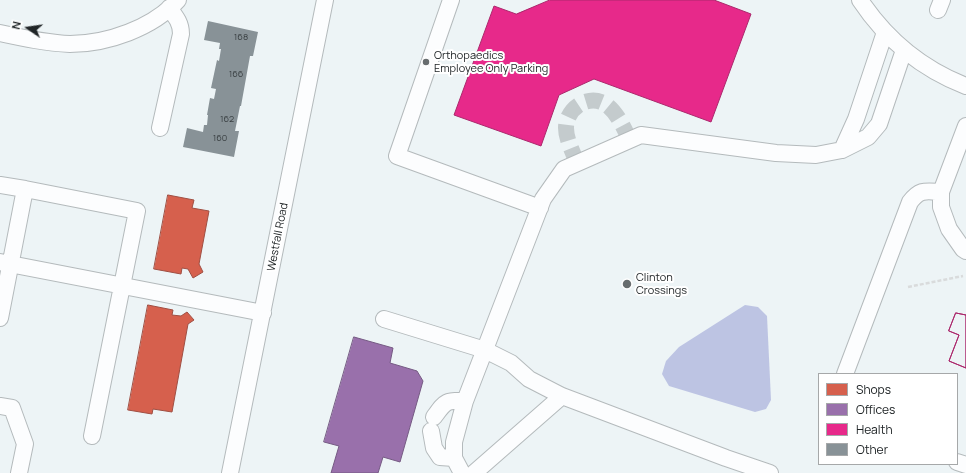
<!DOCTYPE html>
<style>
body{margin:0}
#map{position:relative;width:966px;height:473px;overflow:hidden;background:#edf4f6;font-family:Manrope,sans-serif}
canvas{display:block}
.legend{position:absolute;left:818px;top:373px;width:140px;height:92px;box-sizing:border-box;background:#fff;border:1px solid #a6a8a9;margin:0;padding:5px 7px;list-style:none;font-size:12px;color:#202527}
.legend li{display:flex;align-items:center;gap:8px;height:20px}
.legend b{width:20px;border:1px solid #a6a8a9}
.north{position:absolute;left:8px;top:8px;width:40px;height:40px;-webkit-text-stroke:3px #fff;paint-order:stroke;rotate:283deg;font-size:11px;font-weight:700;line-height:16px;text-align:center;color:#202527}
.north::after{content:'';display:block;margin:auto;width:14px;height:18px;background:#202527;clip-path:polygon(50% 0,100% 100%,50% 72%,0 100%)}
</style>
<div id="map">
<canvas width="966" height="473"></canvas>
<ul class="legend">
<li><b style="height:11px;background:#d6604d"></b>Shops</li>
<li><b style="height:11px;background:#9970ab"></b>Offices</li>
<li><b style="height:11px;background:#e7298a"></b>Health</li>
<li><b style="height:11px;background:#889297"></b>Other</li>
</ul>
<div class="north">N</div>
</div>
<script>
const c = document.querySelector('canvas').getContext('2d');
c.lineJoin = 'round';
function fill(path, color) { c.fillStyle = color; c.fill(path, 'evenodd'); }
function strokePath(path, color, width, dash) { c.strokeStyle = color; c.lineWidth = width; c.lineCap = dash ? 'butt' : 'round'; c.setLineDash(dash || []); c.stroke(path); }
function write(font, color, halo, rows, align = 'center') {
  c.font = font + ' Manrope,sans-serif'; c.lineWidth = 4; c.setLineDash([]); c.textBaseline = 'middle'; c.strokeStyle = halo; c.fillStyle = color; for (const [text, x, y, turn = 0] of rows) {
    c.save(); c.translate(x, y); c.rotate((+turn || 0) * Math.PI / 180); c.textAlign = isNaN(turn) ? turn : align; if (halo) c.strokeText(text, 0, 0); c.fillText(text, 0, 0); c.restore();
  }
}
const water = new Path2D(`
 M745,305l13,2 9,9 4,84 -5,9 -11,3 -86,-26 -7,-12 4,-13 13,-14z`);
const shops = new Path2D(`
 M168,195l26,5 -2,8 17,3 -10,53 4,8 -10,6 -5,-9 -6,-1 -1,6 -27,-5z
 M148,305l25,5 -1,5 9,1 6,-4 7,8 -6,4 -16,88 -19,-3 -1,5 -24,-4z`);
const offices = new Path2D(`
 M354,337l39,11 -3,15 27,8 6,10 -23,81 -17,-5 -5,16h-47l8,-27 -15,-4z`);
const health = new Path2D(`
 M550,0h164l37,14 -40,108 -117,-43 -35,16 -18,51 -87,-31 40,-109 22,8z
 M956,313l10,2v53l-17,-7 10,-26 -10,-4z
 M956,313l10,2v53l-17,-7 10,-26 -10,-4z`);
const building = new Path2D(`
 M208,21l50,11 -5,24h-3l-9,50h-1l-5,25h4l-5,26 -51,-10 4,-19 16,4 1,-7h3l1,-10h-1l3,-17 4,1 2,-10 -5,-1 6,-28 2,1 2,-12h-2l1,-6 -16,-3z`);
const minorTunnel = new Path2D(`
 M577,163c-4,-11 -11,-24 -11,-35 0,-21 25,-36 42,-22 10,8 16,23 22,34`);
const path = new Path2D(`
 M908,287l55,-11`);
const minor = new Path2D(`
 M451,0l-54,156 143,52
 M860,0c26,39 62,69 106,86
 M938,10l4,-10
 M0,33c23,5 46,10 70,11 37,0 83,-16 108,-44
 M966,126l-25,66v15l8,22 14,20 3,2
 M160,128l21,-94c0,-11 -5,-17 -12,-26
 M842,150l14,-31 29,-87
 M0,185l25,4 -25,129
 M25,189l112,22 -45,225
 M0,262l263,51
 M384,319l101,31 26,13 18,16 33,17 164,62 44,15
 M845,374l65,-172c10,-13 15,-11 31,-10
 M0,406l12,2 13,36 -6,29
 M434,417c11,-15 11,-17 31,-16
 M431,431l3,17 6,9 14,1
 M957,462l9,3
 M230,473l95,-473
 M462,473l-8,-15v-16l11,-41 78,-202 21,-30 77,-34 135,18 40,2 26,-5 26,-13 11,-13 25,-74
 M474,473l88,-77`);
const markers = [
 [426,62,4,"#686d6f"],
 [627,284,5,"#686d6f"]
];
const numberNames = [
 ["168",241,37],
 ["166",236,74],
 ["162",227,119],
 ["160",220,138]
];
const poiNames = [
 ["Orthopaedics",434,56],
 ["Employee Only Parking",434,69],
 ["Clinton",636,278],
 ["Crossings",636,291]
];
const streetNames = [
 ["Westfall Road",278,237,-79]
];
fill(water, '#bdc4e3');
fill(shops, '#d6604d');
strokePath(shops, '#9f4e42', 1);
fill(offices, '#9970ab');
strokePath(offices, '#755a83', 1);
fill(health, '#e7298a');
strokePath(health, '#ab286c', 1);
fill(building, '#889297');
strokePath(minorTunnel, '#c4cbcd', 16, [16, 8]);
strokePath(minor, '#b4babc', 18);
strokePath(path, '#d9dbdc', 2.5, [4, 2]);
strokePath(minor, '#fcfdfe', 16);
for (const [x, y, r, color] of markers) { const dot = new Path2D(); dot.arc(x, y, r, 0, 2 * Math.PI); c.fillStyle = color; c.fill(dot); strokePath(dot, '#fff', 1.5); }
write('9px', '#3a4043', null, numberNames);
write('11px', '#202527', '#fff', poiNames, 'left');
write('11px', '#202527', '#fff', streetNames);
</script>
